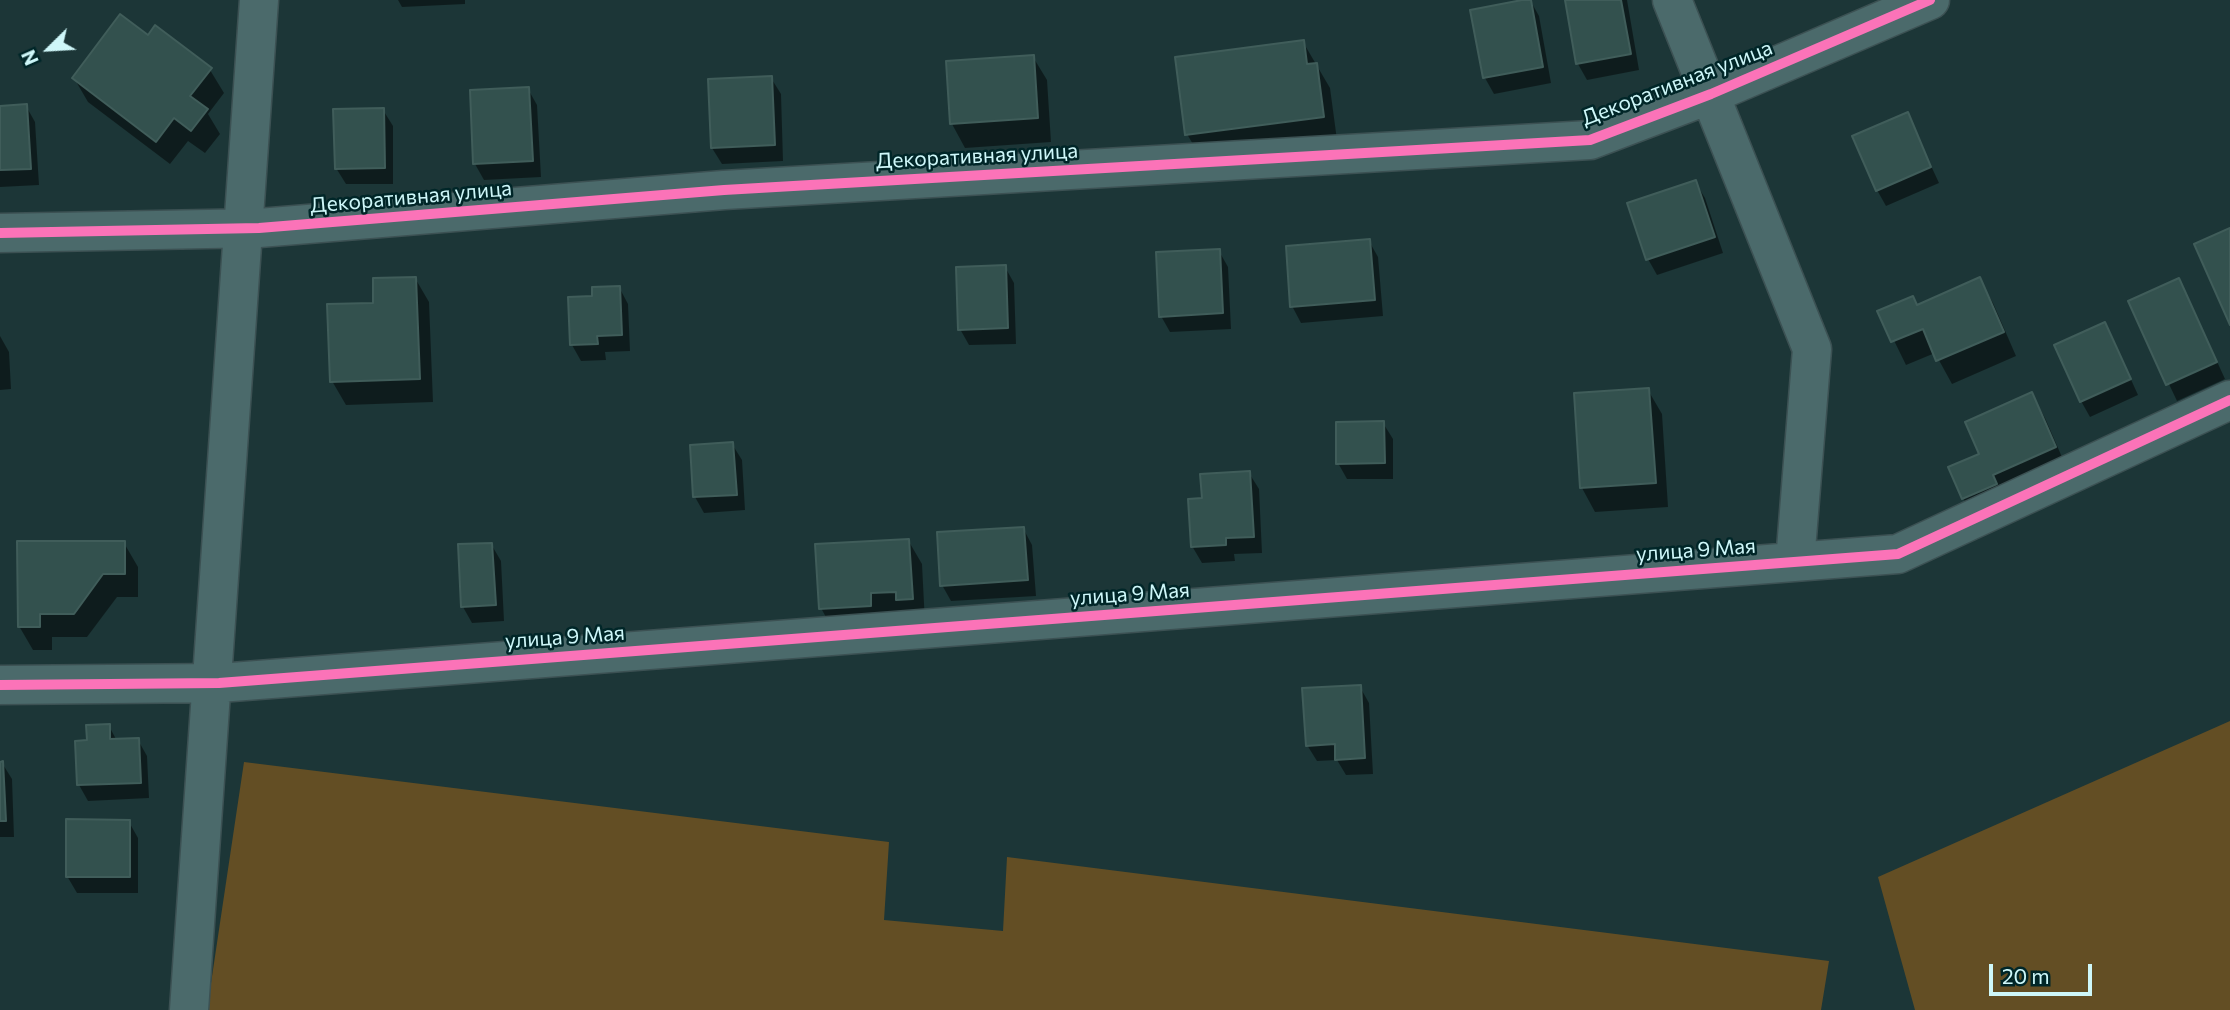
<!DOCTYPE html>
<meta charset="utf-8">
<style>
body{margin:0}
#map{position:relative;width:2230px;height:1010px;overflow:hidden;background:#1c3637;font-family:Commissioner,sans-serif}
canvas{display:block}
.north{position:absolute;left:14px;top:14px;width:70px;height:70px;-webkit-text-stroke:5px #002628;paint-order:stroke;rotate:246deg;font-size:19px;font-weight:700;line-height:28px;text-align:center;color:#cef7f9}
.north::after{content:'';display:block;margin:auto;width:24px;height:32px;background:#cef7f9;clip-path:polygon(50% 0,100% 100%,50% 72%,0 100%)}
.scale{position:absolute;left:1989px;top:964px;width:103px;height:32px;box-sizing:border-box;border:4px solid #cef7f9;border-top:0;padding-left:9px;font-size:21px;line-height:24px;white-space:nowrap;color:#cef7f9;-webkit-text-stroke:5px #002628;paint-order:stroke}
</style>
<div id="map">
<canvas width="2230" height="1010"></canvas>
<div class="north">N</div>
<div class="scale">20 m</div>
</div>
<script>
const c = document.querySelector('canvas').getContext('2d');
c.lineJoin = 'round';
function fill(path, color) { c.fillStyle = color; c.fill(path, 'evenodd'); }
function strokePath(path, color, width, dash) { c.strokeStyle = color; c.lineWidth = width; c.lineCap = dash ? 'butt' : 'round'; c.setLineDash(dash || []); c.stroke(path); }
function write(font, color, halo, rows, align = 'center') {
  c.font = font + ' Commissioner,sans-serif'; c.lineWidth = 5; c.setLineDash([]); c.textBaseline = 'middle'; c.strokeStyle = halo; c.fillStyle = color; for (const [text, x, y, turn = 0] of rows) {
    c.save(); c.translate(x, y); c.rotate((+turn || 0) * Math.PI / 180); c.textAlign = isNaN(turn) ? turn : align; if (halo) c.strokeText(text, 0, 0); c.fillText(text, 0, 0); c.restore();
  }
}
const green = new Path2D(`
 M2230,721v289h-315l-37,-133z
 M244,762l645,80 -5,78 119,11 4,-74 822,104 -8,49h-1614z`);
const shadow = new Path2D(`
 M398,0h67v4l-63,3z
 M1530,0l9,16 12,67 -57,11 -9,-16 -12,-67z
 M1567,0h60l12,70 -52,10 -9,-16z
 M148,37l62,33 14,23 -16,21 12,20 -15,19 -17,-12 -18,23 -82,-62 -14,-24z
 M1303,42l27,46 7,52 -136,18 -14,-24z
 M1033,57l14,23 4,62 -86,6 -13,-24 -5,-62z
 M771,78l10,16 2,67 -61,3 -10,-16z
 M528,89l9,16 4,72 -57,3 -9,-16z
 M26,106l9,16 4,63 -39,2v-79z
 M383,110l10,16v58h-47l-10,-16z
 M1907,114l32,69 -53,23 -9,-16z
 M1695,182l10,16 18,55 -66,22 -9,-16z
 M1369,241l9,16 5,59 -82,7 -9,-17z
 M1219,251l9,16 3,62 -61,3 -9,-16z
 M1005,267l9,16 2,61 -47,1 -9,-16z
 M415,278l14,24 4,100 -87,3 -14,-24 43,-77z
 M1979,279l14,24 23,53 -64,28 -17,-31 -29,12 -26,-53 37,-6z
 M619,287l9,17 2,47 -25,1 1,8 -25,1 -9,-16 22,-47z
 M2187,296l38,83 -48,22 -47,-99z
 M0,336l9,16 2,37 -11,1z
 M2113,340l25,55 -48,22 -9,-16z
 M1648,390l14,24 6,93 -73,5 -13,-24z
 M2032,395l13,23 23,53 -91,51 -14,-24 19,-43z
 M1383,423l10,16v40h-46l-9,-16z
 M732,444l10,16 3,50 -41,3 -9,-16 -3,-50z
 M1249,473l10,16 3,64 -28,1 1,7 -33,2 -10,-17 11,-46z
 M1023,528l9,17 4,51 -85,5 -9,-16z
 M908,540l14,24 3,59 -91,9 -13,-24z
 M124,543l14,24v30h-21l-30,40h-35v13h-19l-14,-24z
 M491,544l10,17 3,60 -32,2 -9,-16z
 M1360,687l9,16 4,71 -27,1 -9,-15 -20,1 -10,-16z
 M109,726l8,15 21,-1 9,16 2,42 -61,3 -9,-16 10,-43z
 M0,763h2l10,16 2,58h-14z
 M129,822l9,16v55h-61l-10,-17z`);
const building = new Path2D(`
 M1522,0h9l12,67 -60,11 -13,-68z
 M1565,0h56l10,54 -55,10z
 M120,14l28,21 7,-10 57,43 -22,28 18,13 -17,22 -17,-13 -18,24 -84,-64z
 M1304,40l3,24 10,-1 7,54 -139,18 -10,-78z
 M1034,55l4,63 -88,6 -4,-63z
 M772,76l3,69 -64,3 -3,-69z
 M529,87l4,74 -60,3 -3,-74z
 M27,104l4,65 -31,1v-64z
 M384,108l1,60 -50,1 -2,-60z
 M1908,112l23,55 -55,24 -24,-55z
 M1696,180l19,57 -69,23 -19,-57z
 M2230,228v97l-36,-81z
 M1370,239l5,61 -85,7 -4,-61z
 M1220,249l3,64 -64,4 -3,-65z
 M1006,265l2,63 -50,2 -2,-63z
 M416,277l4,102 -90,3 -3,-78 46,-1v-25z
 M1980,277l24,55 -68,29 -13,-32 -32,13 -14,-31 36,-15 4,9z
 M2179,278l38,84 -51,23 -38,-84z
 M620,286l2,49 -25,1 1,8 -28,1 -2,-48 24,-1v-9z
 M2105,322l26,57 -51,23 -26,-57z
 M1649,388l7,95 -76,5 -6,-95z
 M2032,392l24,55 -63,28 4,9 -35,15 -14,-32 31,-13 -14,-32z
 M1384,421l1,42 -49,1v-42z
 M733,442l4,53 -44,2 -3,-52z
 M1250,471l4,66 -28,1v7l-35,2 -3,-48 14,-1 -2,-24z
 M1024,527l4,53 -88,6 -3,-54z
 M909,539l4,60 -17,1v-8l-25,1v13l-52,3 -4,-65z
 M17,541h108v33h-22l-29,40h-34v13h-22z
 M492,543l4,62 -35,2 -3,-63z
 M1361,685l4,73 -30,2v-16l-29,2 -4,-58z
 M110,724v15l29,-1 2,45 -64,2 -2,-44 12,-1 -1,-15z
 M3,761l3,60h-6v-59z
 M66,819l64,1v57h-64z`);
const minor = new Path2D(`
 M1672,0l140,349 -17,213
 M0,233l259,-5 465,-38 866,-50 121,-46 219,-94
 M0,685l219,-2 1679,-129 332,-154
 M189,1010l70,-1010`);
const cycleway = new Path2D(`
 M0,233l259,-5 465,-38 866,-50 121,-46 219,-94
 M0,685l219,-2 1679,-129 332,-154`);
const streetNames = [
 ["Декоративная улица",1677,83,-21],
 ["Декоративная улица",977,156,-3],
 ["Декоративная улица",411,197,-5],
 ["улица 9 Мая",1696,550,-4],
 ["улица 9 Мая",1130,594,-4],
 ["улица 9 Мая",565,637,-4]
];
fill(green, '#634e24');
fill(shadow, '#0007');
fill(building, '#33514e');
strokePath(building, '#405d5a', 2);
strokePath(minor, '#3c5153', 41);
strokePath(minor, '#4b6a6b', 38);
strokePath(cycleway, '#fb73b8', 10);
write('21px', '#cef7f9', '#002628', streetNames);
</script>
